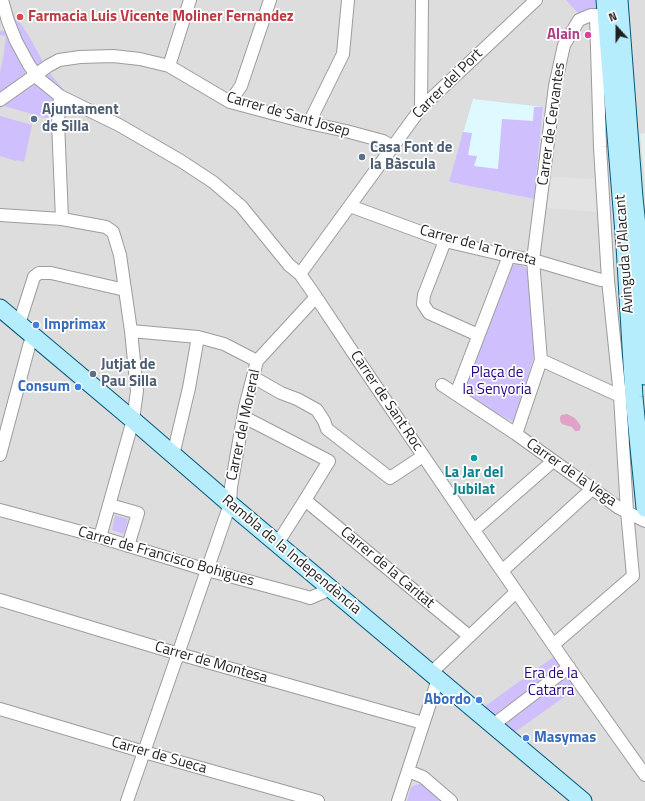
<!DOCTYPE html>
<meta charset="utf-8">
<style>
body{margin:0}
#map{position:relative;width:645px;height:801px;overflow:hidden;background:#e4f0ee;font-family:"Titillium Web",sans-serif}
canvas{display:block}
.north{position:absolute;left:597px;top:8px;width:40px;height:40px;-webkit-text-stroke:3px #fff;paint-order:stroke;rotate:339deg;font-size:11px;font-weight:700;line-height:16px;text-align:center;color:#1f1f1f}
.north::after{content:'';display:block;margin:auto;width:14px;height:18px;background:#1f1f1f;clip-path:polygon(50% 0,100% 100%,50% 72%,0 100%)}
</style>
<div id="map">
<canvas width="645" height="801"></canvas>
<div class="north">N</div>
</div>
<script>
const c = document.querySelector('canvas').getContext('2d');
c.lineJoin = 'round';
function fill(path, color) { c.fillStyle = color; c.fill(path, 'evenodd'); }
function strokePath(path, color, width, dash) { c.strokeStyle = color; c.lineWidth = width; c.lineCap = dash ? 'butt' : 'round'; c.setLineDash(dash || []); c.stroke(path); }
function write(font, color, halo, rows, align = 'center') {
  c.font = font + ' "Titillium Web",sans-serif'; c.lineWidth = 3.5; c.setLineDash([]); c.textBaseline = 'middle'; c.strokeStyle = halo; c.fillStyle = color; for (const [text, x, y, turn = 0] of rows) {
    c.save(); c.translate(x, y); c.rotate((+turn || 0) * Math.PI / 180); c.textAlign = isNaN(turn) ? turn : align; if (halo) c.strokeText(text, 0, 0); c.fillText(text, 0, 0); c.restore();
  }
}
const residential = new Path2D(`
 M0,0h645v133l-5,1 5,52v615h-645z`);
const education = new Path2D(`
 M473,99l70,8 -9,92 -85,-17z`);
const park = new Path2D(`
 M566,0h33l2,13 -22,1z
 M2,2l15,16 12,18 19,35 15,18 -3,6 -2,27 -8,-3 -46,-13 -4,2v-36l4,-19 2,-17 -6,-1v-4h6z
 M534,107h9l-9,92 -85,-17 14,-50 9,1 -4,22 9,1 -3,10 24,3 4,-50 31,2z
 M0,116l32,9 -8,37 -7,-2 -1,1 -16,-5z
 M516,264l9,3 7,11 4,71 -22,73 -48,-24 -1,-8 45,-124z
 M115,515l13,4 -4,15 -12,-4z
 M559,653l22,32 -73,52 -31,-25z
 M424,782l22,19h-39l4,-14z`);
const parking = new Path2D(`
 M552,177l44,2 3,33 -52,-4z`);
const water = new Path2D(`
 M567,414c7,3 11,6 14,13l-2,4h-4l-3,-4 -10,-3c-2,-3 -3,-5 -1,-9z`);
const street = new Path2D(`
 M2,0l6,21 8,20 13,24 10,14 21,17 59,29 62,36 32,21 28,24 48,59 11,9 16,23 42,63 115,169 108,156 64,90
 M169,66l21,-66
 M60,96l-2,26 4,97
 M0,100l48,-34 11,-6 21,-3 33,-1 27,3 29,7 61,36 79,21 37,8 37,10 10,6
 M230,102l11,-16 29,-86
 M421,108l1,-108
 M309,123l34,-69 5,-54
 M350,206l95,35 64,15 24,4 68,20h7
 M0,215l62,4 44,8 7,5 7,23 11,76 6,60 -4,29 -33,117
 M445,241l-21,54 -1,9 6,9 49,22
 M300,274l121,-166 115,-108
 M19,324l15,-47 5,-4h12l74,17
 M131,331l67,6 26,7 33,17
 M541,360l79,36
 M253,377l28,16 16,6 20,11 7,11 3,8 63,49 33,-22
 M442,385l74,49 25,-74 -8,-100 22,-174 9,-41 15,-25 12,-5h12
 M459,396l-1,-7 51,-133
 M244,417l85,44 -24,39 -28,44
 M516,434l103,74 26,13
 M0,455l29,-109 4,-11
 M173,455l16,-67 9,-51
 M305,500l164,136
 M110,505l28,8 -10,33
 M0,510l100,27 107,33 97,26 6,2 21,-9
 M474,530l79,-69
 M502,571l90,-82
 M0,600l179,54 244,69
 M553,645l80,-69 -6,-65 -7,-115 -12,-116 -8,-133 -4,-132
 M431,673l85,-81
 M0,709l144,43 174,49
 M493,725l76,-58
 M408,771l15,6 28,24
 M127,801l103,-297 1,-17 14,-80 12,-46 59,-64
 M398,801l40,-122`);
const secondary = new Path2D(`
 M605,0l20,246 9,151 11,111
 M619,0l15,198 5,46 4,67 2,65
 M0,308l133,112 97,84 353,297`);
const markers = [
 [20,17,4,"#e0444e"],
 [588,35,4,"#d1479c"],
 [34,119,4,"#5c6f8a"],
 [362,157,4,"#5c6f8a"],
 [36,325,4,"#3f7fe0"],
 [93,374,4,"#5c6f8a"],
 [78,387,4,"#3f7fe0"],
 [474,458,4,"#0f9aa8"],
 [479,700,4,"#3f7fe0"],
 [526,738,4,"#3f7fe0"]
];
const healthNames = [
 ["Farmacia Luis Vicente Moliner Fernandez",28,17]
];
const hotelNames = [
 ["Alain",580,35]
];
const streetNames = [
 ["Carrer del Port",448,84,-45],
 ["Carrer de Sant Josep",288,115,16],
 ["Carrer de Cervantes",552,124,-82],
 ["Carrer de la Torreta",478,246,15],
 ["Avinguda d'Alacant",625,254,-94],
 ["Carrer de Sant Roc",386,401,56],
 ["Carrer del Moreral",244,425,-78],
 ["Carrer de la Vega",571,473,35],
 ["Rambla de la Independència",291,555,40],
 ["Carrer de Francisco Bohigues",166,557,16],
 ["Carrer de la Caritat",387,568,40],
 ["Carrer de Montesa",211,663,16],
 ["Carrer de Sueca",159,756,16]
];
const serviceNames = [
 ["Ajuntament",42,110],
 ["de Silla",42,127],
 ["Casa Font de",370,148],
 ["la Bàscula",370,165],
 ["Jutjat de",101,365],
 ["Pau Silla",101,382]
];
const shopNames = [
 ["Imprimax",44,325],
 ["Consum",70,387,"right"],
 ["Abordo",471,700,"right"],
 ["Masymas",534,738]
];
const parkNames = [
 ["Plaça de",497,373],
 ["la Senyoria",497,390],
 ["Era de la",551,674],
 ["Catarra",551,691]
];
const cultureNames = [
 ["La Jar del",474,473],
 ["Jubilat",474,490]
];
fill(residential, '#dcdddc');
fill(education, '#def9ff');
fill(park, '#cfbffc');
fill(parking, '#e3e3e3');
fill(water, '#e0a2c7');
strokePath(street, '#9c9c9c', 14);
strokePath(secondary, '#00587b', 19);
strokePath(street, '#fff', 12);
strokePath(secondary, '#b5edfd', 17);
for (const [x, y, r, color] of markers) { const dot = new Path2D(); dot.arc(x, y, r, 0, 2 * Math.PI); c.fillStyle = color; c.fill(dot); strokePath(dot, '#fff', 1.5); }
write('bold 15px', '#be3a42', '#fff', healthNames, 'left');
write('bold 15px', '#b23c85', '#fff', hotelNames, 'right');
write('15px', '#1f1f1f', '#fff', streetNames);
write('bold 15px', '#4e5e75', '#fff', serviceNames, 'left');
write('bold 15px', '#366cbe', '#fff', shopNames, 'left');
write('15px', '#260584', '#fff', parkNames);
write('bold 15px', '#0d838f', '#fff', cultureNames);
</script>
